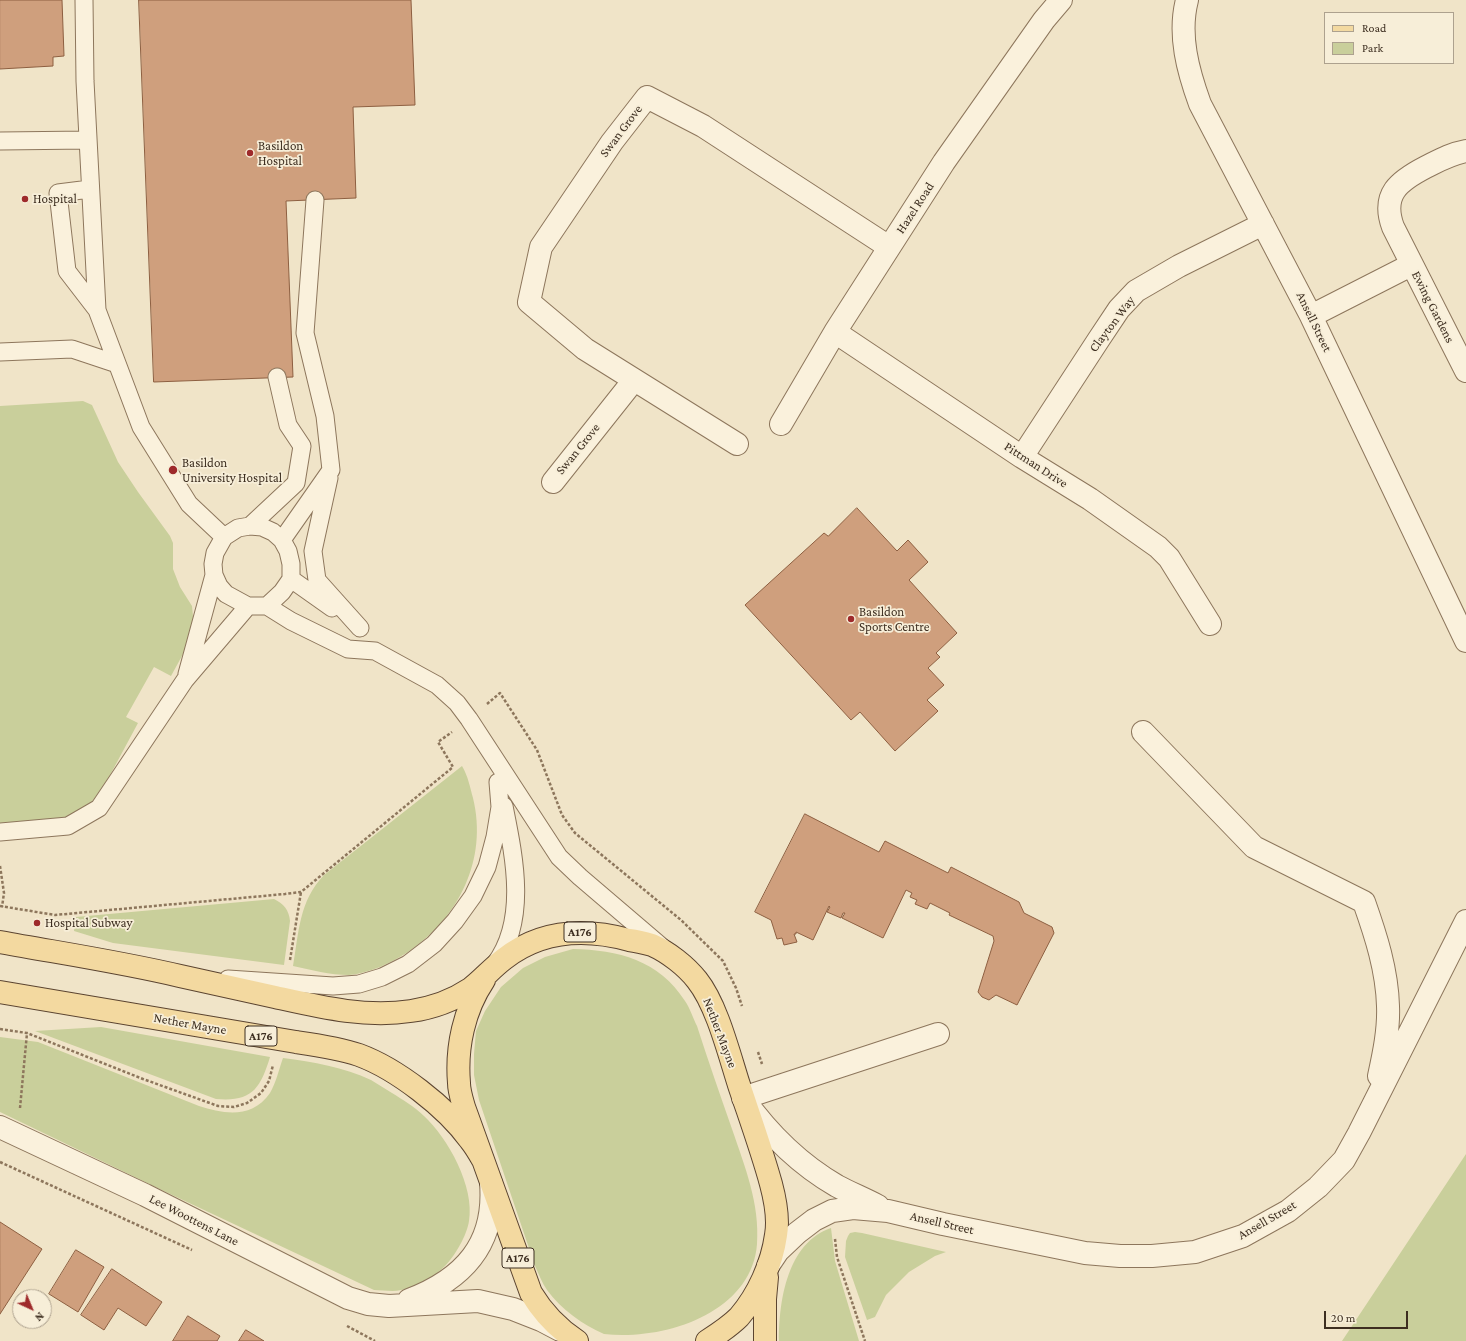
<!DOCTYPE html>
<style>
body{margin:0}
#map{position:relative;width:1466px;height:1341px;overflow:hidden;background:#f0e4c8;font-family:"Crimson Pro",serif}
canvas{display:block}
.legend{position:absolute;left:1324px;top:12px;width:130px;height:52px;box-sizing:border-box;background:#f7eed8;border:1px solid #ada18e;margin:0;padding:5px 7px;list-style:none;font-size:12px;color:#3d2e20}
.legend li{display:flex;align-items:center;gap:8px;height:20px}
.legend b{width:20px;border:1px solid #ada18e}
.north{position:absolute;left:12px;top:1289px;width:40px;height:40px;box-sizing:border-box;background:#f7eed8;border:1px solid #ada18e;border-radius:50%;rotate:136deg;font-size:11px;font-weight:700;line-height:16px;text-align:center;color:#3d2e20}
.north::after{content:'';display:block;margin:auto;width:14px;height:18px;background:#9e2a2b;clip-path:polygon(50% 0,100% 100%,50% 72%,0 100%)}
.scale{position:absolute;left:1324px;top:1311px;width:84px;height:18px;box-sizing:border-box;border:2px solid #3d2e20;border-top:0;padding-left:5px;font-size:12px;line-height:14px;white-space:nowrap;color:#3d2e20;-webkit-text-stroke:3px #f7eed8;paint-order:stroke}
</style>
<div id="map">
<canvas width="1466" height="1341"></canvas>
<ul class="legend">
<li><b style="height:5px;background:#f3d9a0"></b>Road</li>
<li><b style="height:11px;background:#c9cf9b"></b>Park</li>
</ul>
<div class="north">N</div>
<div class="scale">20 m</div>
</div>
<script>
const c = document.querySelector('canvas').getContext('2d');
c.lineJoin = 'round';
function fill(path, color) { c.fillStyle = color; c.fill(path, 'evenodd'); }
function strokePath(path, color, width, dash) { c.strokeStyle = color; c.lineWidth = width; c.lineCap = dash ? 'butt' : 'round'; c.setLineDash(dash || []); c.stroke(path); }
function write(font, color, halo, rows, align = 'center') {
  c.font = font + ' "Crimson Pro",serif'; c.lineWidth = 3.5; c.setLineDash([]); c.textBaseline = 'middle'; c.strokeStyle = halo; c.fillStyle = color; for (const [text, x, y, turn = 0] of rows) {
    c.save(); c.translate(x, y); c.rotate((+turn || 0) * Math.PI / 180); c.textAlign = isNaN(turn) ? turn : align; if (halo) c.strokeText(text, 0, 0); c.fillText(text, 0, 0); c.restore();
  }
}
const green = new Path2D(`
 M83,401l9,4 26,57 20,30 32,44 3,7v26l7,18 12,19 2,21 -6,18 -17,31 -17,-9 -28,50 12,6 -29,54 -19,28 -19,12 -23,3 -48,3v-417z
 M462,766c6,10 8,21 11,32 15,61 -14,120 -65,154 -17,11 -38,21 -59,23 -19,0 -38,-5 -56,-9 6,-34 6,-65 31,-91z
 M274,899c10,5 15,11 16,22l-6,44 -171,-22 -39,-12 2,-14z
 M573,949c45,1 86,11 112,52 5,7 8,17 12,25 11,34 23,69 35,103 13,38 28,75 25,115 -5,68 -91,97 -153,90 -21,-9 -43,-25 -57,-44 -5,-7 -8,-16 -12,-24l-56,-166 -5,-25v-21l2,-23 9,-20 16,-24 22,-19 22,-11z
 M101,1027l169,30c-10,33 -19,45 -54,42l-181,-68z
 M0,1037l38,5 161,64c25,8 53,13 71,-13 6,-10 9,-24 13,-35 30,4 61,9 88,22 7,4 14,9 21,13 11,7 22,13 32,23 24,22 51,71 45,105 -2,14 -14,35 -24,45 -12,12 -27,21 -44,24 -8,2 -18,0 -27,0l-206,-97 -168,-81z
 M1466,1154v187h-124z
 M831,1228l4,33 24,80h-80c0,-40 8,-98 52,-113z
 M855,1232l7,1 84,19 -11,4 -26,16 -23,23 -11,22 -8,3 -22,-63 1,-16 2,-5 2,-3z`);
const building = new Path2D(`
 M0,0h62l2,56 -11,1v9l-53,3z
 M139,0h272l4,105 -62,2 3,91 -70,3 7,176 -139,5z
 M857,508l40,43 11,-11 20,22 -19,18 48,53 -21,20 4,4 -12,11 16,17 -17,15 11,11 -43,40 -35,-39 -9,8 -106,-115 79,-72 4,3z
 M805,814l74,38 6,-11 63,32 3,-6 68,35 5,11 28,14 2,6 -37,72 -21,-10 -7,5 -7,-3 -4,-5 16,-51 -1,-5 -44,-21 1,-2 -20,-10 -3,6 -12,-5 2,-4 -7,-3 2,-4 -6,-3 -23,48 -41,-20 3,-5h-2l-2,5 -14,-6 3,-5 -1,-1 -16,34 -17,-8v2h-2l3,8 -13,3 -2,-7 -5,1 -6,-19 -16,-8z
 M0,1222l42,27 -42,65z
 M76,1250l28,17 -26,45 -29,-18z
 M112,1269l50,33 -16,24 -28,-18 -14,22 -23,-15z
 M188,1316l32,20 -3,5h-44z
 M246,1330l18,11h-25z`);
const path = new Path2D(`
 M487,704l13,-11 37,57 25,65 13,18 106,87 42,41 13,27 6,18
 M0,866l4,27 -2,14
 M0,906l55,9 230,-21 16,-2 152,-125 -15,-25 14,-10
 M290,960l11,-68
 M0,1029l27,4 116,46 75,27 16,1 13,-4 14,-10 8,-12 4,-16
 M758,1052l4,12
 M20,1108l7,-75
 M0,1162l192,88
 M835,1239l2,18 28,84
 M347,1326l28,15`);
const service = new Path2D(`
 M84,0l1,81 12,229
 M0,141l88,-1
 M90,189l-32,4 9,78 30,39 44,117 48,77 35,33
 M0,352l72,-3 45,15
 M329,478l-16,73 4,29 43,48
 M250,526l46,-43 6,-37 -14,-21 -11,-48
 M282,540l49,-70 -6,-54 -20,-83 10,-133
 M291,579l41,29
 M267,606l15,-14 9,-13v-15l-3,-13 -6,-11 -9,-8 -11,-5 -12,-1 -12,2 -14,9 -9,16 -2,11 1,11 5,11 7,8 22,12h19l24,15 57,28 27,2 62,34 20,18 12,16 90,138 21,20 82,70
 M187,674l27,-99
 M0,832l68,-6 31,-18 86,-128 63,-74
 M495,964c33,-44 19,-108 9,-158
 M228,979l105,7 26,-2 23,-7 26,-13 26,-20 21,-23 18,-25 14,-29 8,-30 5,-30 -2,-25`);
const minor = new Path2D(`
 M1187,0c-9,35 1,71 13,104l111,212 155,325
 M1466,151c-16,3 -26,9 -40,16 -27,14 -45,27 -33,60l73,144
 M1311,316l100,-51
 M835,332l187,125 68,42 68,48 11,11 41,66
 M781,424l54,-92 109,-170 100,-142 17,-20
 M737,444l-152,-95 -56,-47 12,-55 71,-105 35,-45 56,29 186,121
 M1022,457l77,-118 20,-30 17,-18 43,-25 84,-42
 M553,482l81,-102
 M1143,732l111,115 110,55c12,34 23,68 24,104 1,23 -4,47 -9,70
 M878,1206c-13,-7 -28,-13 -41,-20 -38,-22 -69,-53 -94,-88l195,-64
 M768,1266l10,-15 19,-18 17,-13 18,-9 21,-3 35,3 55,13 142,29 35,3h32l43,-4 48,-16 45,-25 30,-24 26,-27 15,-27 107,-212`);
const tertiary = new Path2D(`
 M0,1127l145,68 203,103 20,6 21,2 89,-5 35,8 28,11 19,10
 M409,1300c55,-21 87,-56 82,-117`);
const primary = new Path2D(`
 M0,942c60,11 121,20 180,34 32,7 64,14 95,21 45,10 90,21 136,14 21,-3 41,-10 59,-22 12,-9 22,-21 34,-30 37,-29 81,-31 125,-19 8,1 16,3 23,5 16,7 34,21 45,35 20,25 32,74 42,105 11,33 23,66 32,99 4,15 8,34 5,51 -4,29 -18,60 -37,82 -10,10 -21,17 -32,24
 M484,980c-20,30 -28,67 -25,103 0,8 3,17 5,24l67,186c12,20 26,35 46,48
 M0,992l296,50c21,3 43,6 63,13 38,14 87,52 111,85 5,6 9,13 13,20
 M765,1341v-42l2,-22`);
const markers = [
 [250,153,4,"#9e2a2b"],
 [25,199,4,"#9e2a2b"],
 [173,470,5,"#9e2a2b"],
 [851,619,4,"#9e2a2b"],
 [37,923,4,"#9e2a2b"]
];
const shields = [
 [580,932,32],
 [261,1036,32],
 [518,1258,32]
];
const shieldNames = [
 ["A176",580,932],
 ["A176",261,1036],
 ["A176",518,1258]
];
const streetNames = [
 ["Swan Grove",621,131,-53],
 ["Hazel Road",915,208,-57],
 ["Ewing Gardens",1433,307,63],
 ["Ansell Street",1314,322,64],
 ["Clayton Way",1112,324,-53],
 ["Swan Grove",578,449,-51],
 ["Pittman Drive",1036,465,33],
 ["Nether Mayne",190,1024,10],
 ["Nether Mayne",720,1033,69],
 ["Lee Woottens Lane",194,1220,27],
 ["Ansell Street",1267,1220,-30],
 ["Ansell Street",942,1223,13]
];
const poiNames = [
 ["Basildon",258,146],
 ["Hospital",258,161],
 ["Hospital",33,199],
 ["Basildon",182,463],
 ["University Hospital",182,478],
 ["Basildon",859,612],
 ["Sports Centre",859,627],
 ["Hospital Subway",45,923]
];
fill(green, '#c9cf9b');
fill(building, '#cf9f7d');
strokePath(building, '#8d5f41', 1);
strokePath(service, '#8d765c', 19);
strokePath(minor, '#8d765c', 24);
strokePath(tertiary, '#8d765c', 24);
strokePath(primary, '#5b4430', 24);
strokePath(path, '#8d765c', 2.5, [3, 2]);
strokePath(service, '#faf1dc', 17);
strokePath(minor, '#faf1dc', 22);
strokePath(tertiary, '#faf1dc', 22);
strokePath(primary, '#f3d9a0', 22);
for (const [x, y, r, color] of markers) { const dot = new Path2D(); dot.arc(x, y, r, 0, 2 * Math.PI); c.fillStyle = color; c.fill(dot); strokePath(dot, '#f7eed8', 1.5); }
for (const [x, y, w] of shields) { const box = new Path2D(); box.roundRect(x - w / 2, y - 10, w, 20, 3); c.fillStyle = '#f7eed8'; c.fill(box); strokePath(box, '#3d2e20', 1); }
write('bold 12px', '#3d2e20', null, shieldNames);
write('13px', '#3d2e20', '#f7eed8', streetNames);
write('13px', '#3d2e20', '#f7eed8', poiNames, 'left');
</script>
